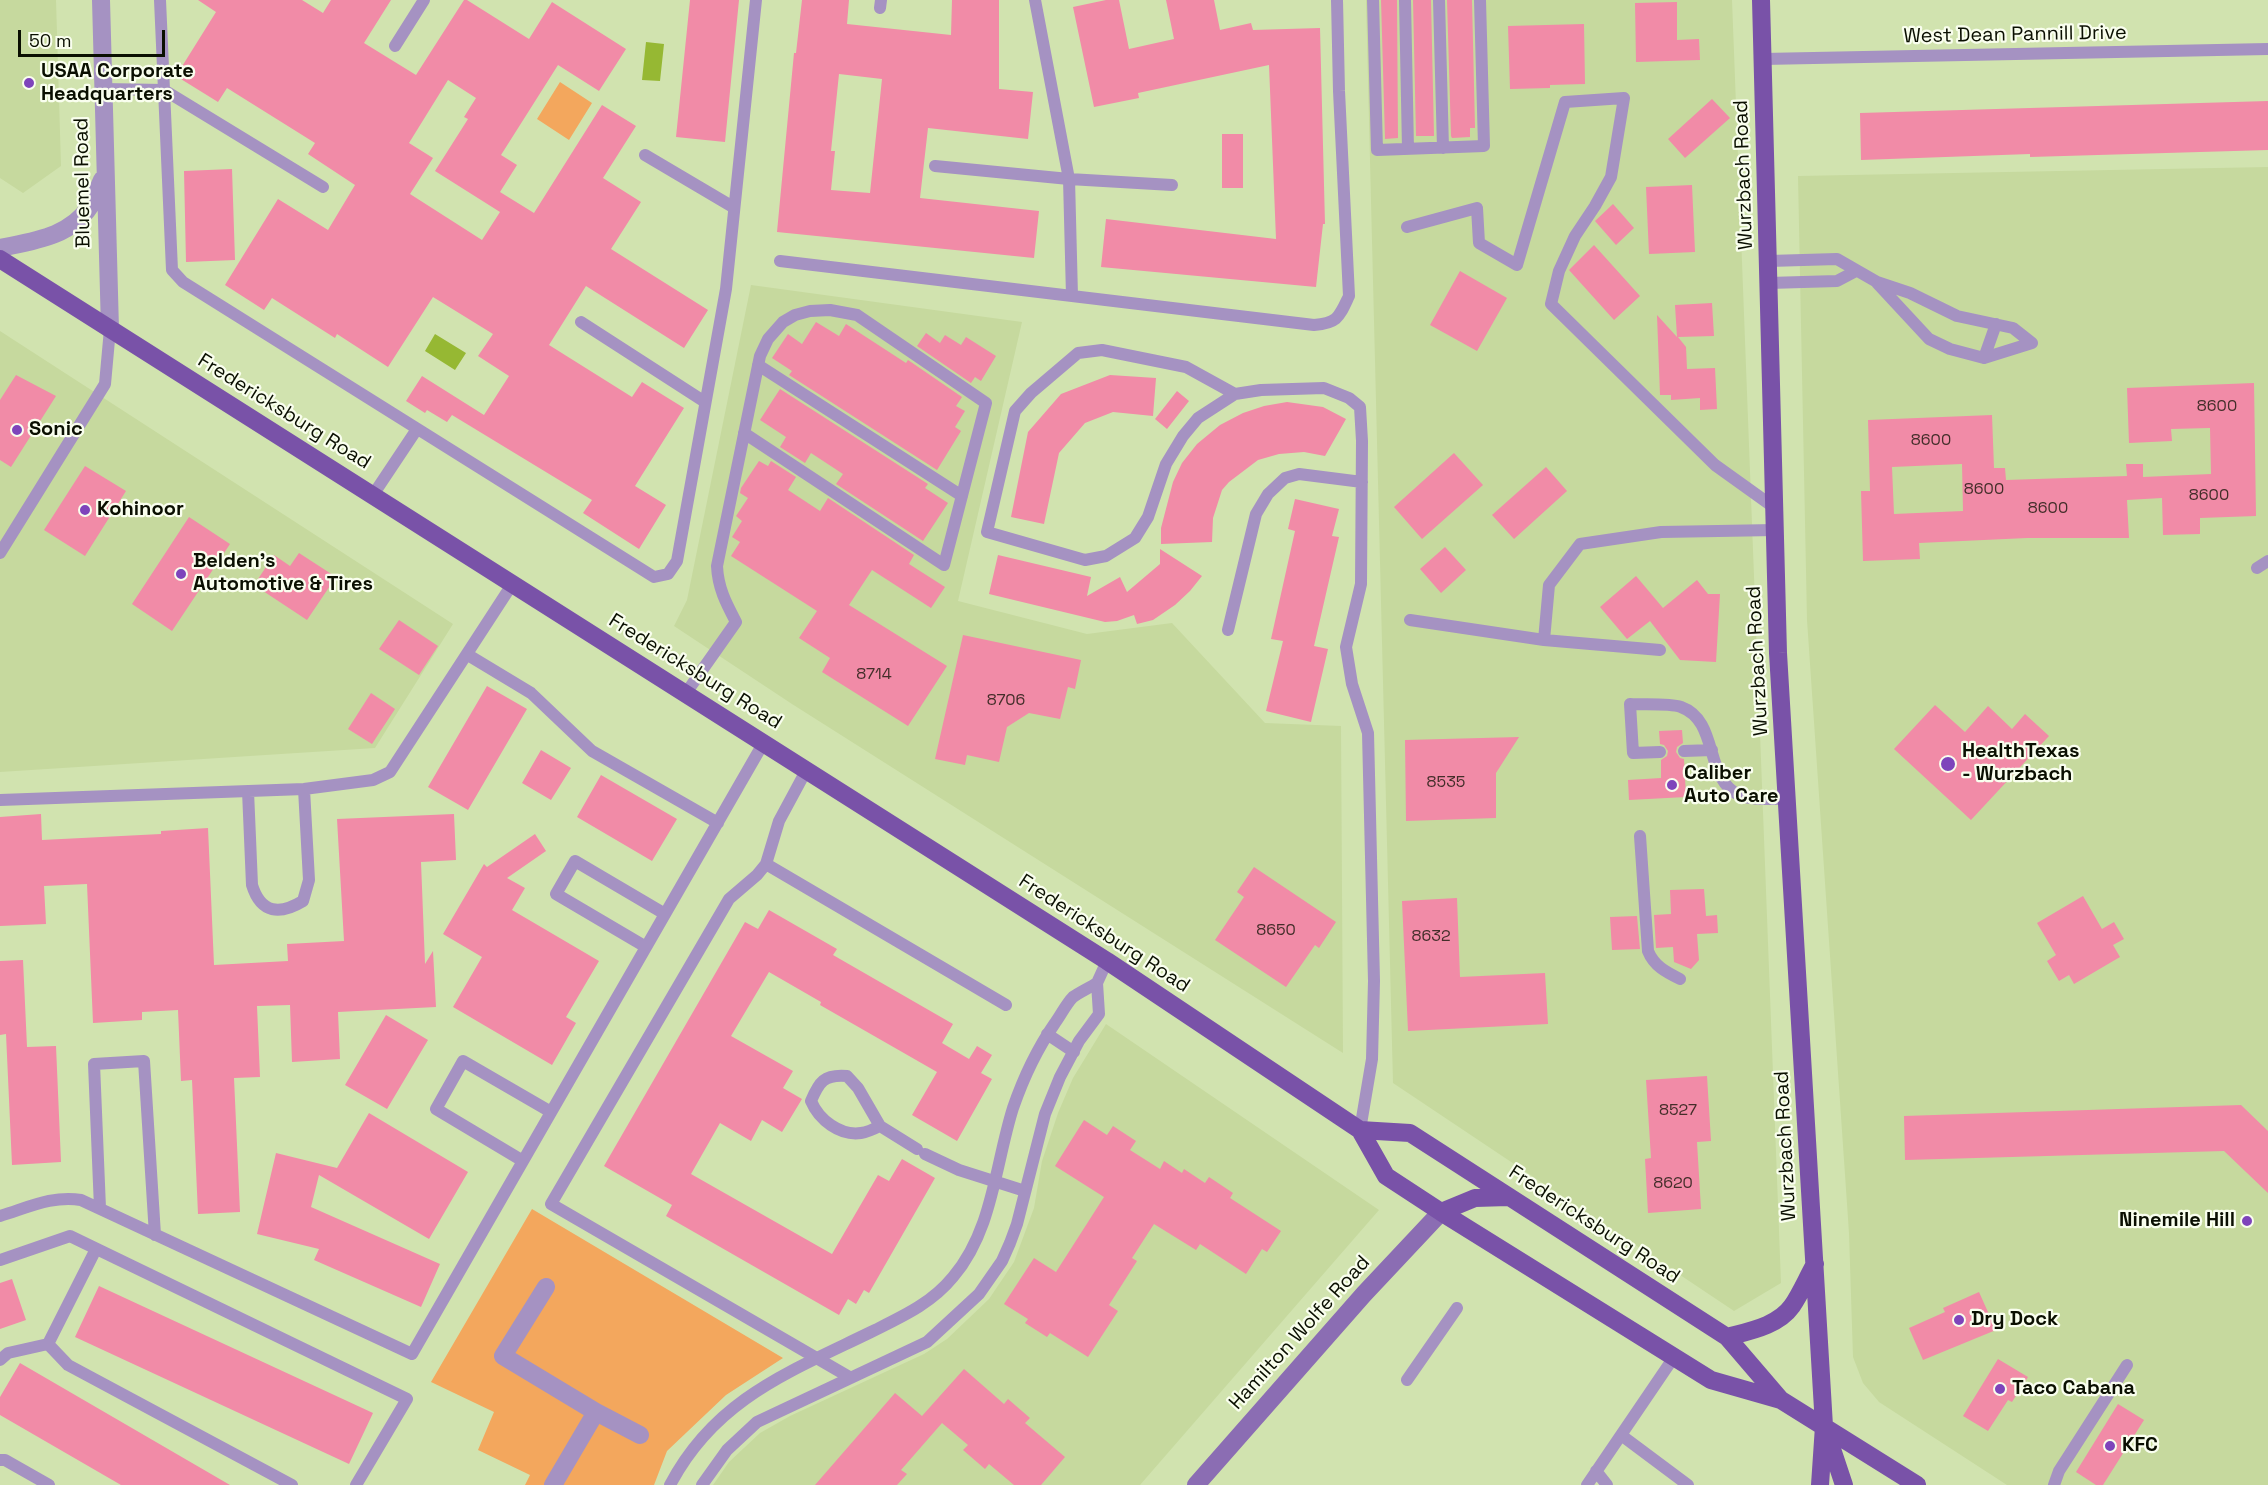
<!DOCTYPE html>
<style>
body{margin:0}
#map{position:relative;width:2268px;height:1485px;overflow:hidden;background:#d1e3af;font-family:"Space Grotesk",sans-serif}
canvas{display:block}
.scale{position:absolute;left:18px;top:30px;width:147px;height:27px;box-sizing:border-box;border:3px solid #0a0f01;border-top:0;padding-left:8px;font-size:18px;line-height:21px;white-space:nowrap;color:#0a0f01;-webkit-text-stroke:4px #f9feee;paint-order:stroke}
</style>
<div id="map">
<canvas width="2268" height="1485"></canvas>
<div class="scale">50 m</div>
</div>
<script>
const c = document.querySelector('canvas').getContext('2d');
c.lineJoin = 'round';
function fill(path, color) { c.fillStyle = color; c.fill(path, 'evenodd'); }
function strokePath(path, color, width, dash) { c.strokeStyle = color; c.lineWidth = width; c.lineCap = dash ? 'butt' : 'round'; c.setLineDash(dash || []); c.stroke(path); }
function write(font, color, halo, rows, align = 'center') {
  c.font = font + ' "Space Grotesk",sans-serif'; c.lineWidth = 4.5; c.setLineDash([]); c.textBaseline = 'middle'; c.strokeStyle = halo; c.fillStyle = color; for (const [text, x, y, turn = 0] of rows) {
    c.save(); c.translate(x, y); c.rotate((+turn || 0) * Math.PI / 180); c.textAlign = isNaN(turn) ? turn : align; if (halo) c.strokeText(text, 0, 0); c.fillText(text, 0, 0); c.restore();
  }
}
const built = new Path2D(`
 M0,0h56l5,166 -38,27 -23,-15z
 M1366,0h366l49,1283 -47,28 -341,-228z
 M2268,167v1318h-261l-128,-83 -16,-19 -10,-26 -4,-124 -42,-613 -9,-444z
 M751,285l271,37 -64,279 129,33 85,-11 93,100 76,3 2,327 -551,-349 -118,-78 13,-26z
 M0,331l453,293 -78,124 -375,24z
 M1106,1024l273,186 -239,275h-427l16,-23 31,-29 30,-17 134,-62 23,-15 42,-40 25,-37 20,-54 8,-47 16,-48 15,-35z`);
const green = new Path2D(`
 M560,82l32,21 -23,37 -32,-21z
 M532,1209l251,149 -57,37 -59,56 -13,34h-129l5,-10 -52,-25 16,-38 -63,-30z`);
const water = new Path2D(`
 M646,42l18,2 -4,37 -18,-1z
 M435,334l31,19 -11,17 -30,-19z`);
const building = new Path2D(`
 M198,0h104l21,13 8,-13h60l-27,43 52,32 48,-75h3l62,39 23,-37 74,47 -27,42 -41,-26 -57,90 16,10 -17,27 34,21 68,-108 34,21 -33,52 38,24 -30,47 97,61 -24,38 -98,-62 -37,59 83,52 10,-15 42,26 -49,78 31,19 -27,44 -56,-36 9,-13 -140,-85 -5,7 -20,-12 -2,3 -19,-12 16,-25 62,39 25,-39 -31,-20 15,-22 -60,-37 -45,70 -51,-33 -2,4 -63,-40 -8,12 -39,-25 53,-86 50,31 27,-45 -47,-31 7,-11 -88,-55 -9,14 -42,-26 40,-64zM448,80l28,18 -12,19 4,2 -33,52 65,41 -18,28 -72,-46 23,-36 -24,-15z
 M690,0h49l-14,142 -49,-5z
 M802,0h47l-2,24 104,11 1,-35h47v89l34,3 -5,47 -100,-11 -8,70 119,13 -5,47 -257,-26 17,-179h2zM839,74l43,5 -12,114 -39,-3 4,-39h-4z
 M1106,0h13l10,49 45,-10 -8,-39h48l6,30 31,-7 2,7 67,-2 5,196h-2l-7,63 -215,-20 5,-48 170,20 -7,-174 -131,28 1,5 -45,9 -21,-100z
 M1381,0h16l1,138 -13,1z
 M1413,0h18l3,136h-18z
 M1447,0h25l3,128h-5v9l-18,1 -1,-2z
 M1677,2v38l22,-1 1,21 -64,2 -1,-59z
 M1584,24l1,60 -35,1v3l-40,1 -2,-63z
 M1712,99l18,19 -45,40 -17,-19z
 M2268,101v49l-238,7v-3l-169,6 -1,-47z
 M1222,134h21v54h-21z
 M232,169l3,91 -49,2 -2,-91z
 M1692,185l3,67 -46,2 -3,-67z
 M1613,204l21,24 -18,17 -21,-24z
 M1594,245l46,51 -26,24 -45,-50z
 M1460,271l47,27 -30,53 -47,-26z
 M1712,303l2,33 -36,1 8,10 1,22 28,-1 2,41 -17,1v-12l-29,2v-5h-11l-3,-80 20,22 -2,-32z
 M816,322l23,14 7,-12 60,39 2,-3 54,37 -6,9 9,5 -10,16 6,4 -24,39 -148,-95 3,-4 -20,-13 16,-24 14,10z
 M926,333l14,10 5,-8 16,10 5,-8 30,19 -15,25 -6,-4 -4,6 -54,-37z
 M16,375l40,21 -45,71 -11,-7v-60z
 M1110,375l46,3 -3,38 -40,-4 -28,11 -26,30 -15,71 -33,-7 17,-85 33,-38z
 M2254,383l2,133 -56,2v16l-37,1 -1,-37 -35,2 2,38h-102l-108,5 1,16 -57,2 -2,-70h9l-2,-71 124,-5 2,53h11l1,12 121,-4 -1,-12h17v13l68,-3 -1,-46 -39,1 1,12 -43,2 -2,-55zM1962,464l1,47 -69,3 -2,-47z
 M780,389l148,95 -3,4 23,15 -25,38 -87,-57 7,-10 -32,-21 -6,10 -25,-16 6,-10 -26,-17z
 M1177,391l12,10 -22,28 -12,-10z
 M1287,402l36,5 23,12 -21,37 -21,-4 -25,2 -21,6 -29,22 -7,8 -9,28 -1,24 -51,2v-16l12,-46 9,-19 15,-19 23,-19 23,-12 21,-7z
 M1454,453l29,32 -61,54 -28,-32z
 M759,461l9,5 3,-5 25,16 -8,13 32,21 8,-13 86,57 -5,9 36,23 -14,21 -59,-38 -23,35 98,61 -39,60 -86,-54 8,-14 -31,-20 18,-27 -86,-55 9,-14 -8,-5 10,-16 -6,-5 12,-18 -8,-5 1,-5z
 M85,466l41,25 -41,65 -41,-26z
 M1546,467l21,24 -53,48 -22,-24z
 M1295,499l44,10 -7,27 7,1 -25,109 14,3 -17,73 -45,-11 17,-70 -12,-2 24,-108 -7,-2z
 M189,517l41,27 -58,87 -40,-27z
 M1445,547l21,23 -25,23 -21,-24z
 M1160,549l42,27 -12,15 -15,14 -22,15 -16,4 -3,-9 -17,6 -12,1 -116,-28 9,-39 93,22 -4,19 33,-19 7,15 33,-28z
 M299,553l37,24 -29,43 -53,-35 20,-30 16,11z
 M1636,576l27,32 34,-28 11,14h12l-4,68 -36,-2 -30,-39 -23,18 -27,-32z
 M399,620l39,26 -19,29 -40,-26z
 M963,635l118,25 -6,29 -7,-2 -8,32 -31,-6 -22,14 -8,35 -32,-7 -2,10 -30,-6z
 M487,686l40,23 -59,101 -40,-23z
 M371,693l24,16 -23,35 -24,-15z
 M1935,705l30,27 23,-26 24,23 13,-15 24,22 -78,84 -77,-71z
 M1682,730l1,13 -6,4 -1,5 4,6 4,1 2,38 -57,3 -1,-20 33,-2v-18l6,-4 1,-5 -4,-6 -4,-1 -1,-13z
 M1519,737l-23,36v45l-90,3 -1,-81z
 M541,750l30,18 -20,32 -29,-17z
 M601,775l76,44 -25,42 -75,-44z
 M41,814l1,26 119,-6v-3l47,-3 6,137 74,-4 -1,-17 57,-3 -7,-122 117,-5 2,46 -35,2 4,102 8,-13 3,56 -98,5 2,47 -48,3 -2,-57 -33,1 3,71 -26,1 6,134 -42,2 -6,-134 -11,1 -3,-71 -36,2v8l-49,3 -6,-139 -43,2 2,38 -46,2v-109z
 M535,834l11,17 -39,27 18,10 -13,22 87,51 -33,56 10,6 -24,42 -99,-58 29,-50 -39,-23 41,-70 3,3z
 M1254,867l82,55 -17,26 -4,-3 -29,42 -71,-47 29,-43 -7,-5z
 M1704,889l2,27 11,-1 1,18 -21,1 2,26 -8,9 -17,-7 -1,-15 -17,1 -2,-33 17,-1 -1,-24z
 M2083,896l19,33 12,-7 10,17 -11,6 7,12 -46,27 -5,-9 -10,6 -12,-20 9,-6 -19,-32z
 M1457,898l3,79 85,-4 3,51 -140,7 -6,-130z
 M769,910l68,39 -4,6 120,69 -11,19 27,16 8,-13 15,9 -11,18 11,6 -35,62 -45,-26 25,-43 -117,-67 1,-3 -52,-30 -38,64 62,35 -10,17 19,11 -20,33 -20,-12 -11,21 -31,-18 -29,51 141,80 46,-79 11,6 13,-22 33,19 -66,115 -5,-3 -8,14 -8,-5 -9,16 -173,-99 6,-11 -68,-39 141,-244 13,7z
 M1637,916l3,33 -28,1 -2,-33z
 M23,960l4,87 29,-1 5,116 -49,3 -6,-131 -6,1v-74z
 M386,1015l42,25 -41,69 -42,-24z
 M1707,1076l4,65 -14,1 4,67 -53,4 -3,-54 6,-1 -5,-78z
 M2241,1105l27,26v62l-44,-42 -319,9 -1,-44z
 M369,1113l99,59 -39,67 -110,-64 -8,32 129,57 -19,43 -107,-47 5,-11 -62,-15 19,-81 61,15z
 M1084,1120l23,15 6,-9 23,15 -6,9 30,19 4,-8 18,12 2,-4 21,14 4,-6 24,16 -3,5 51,33 -14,21 -5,-3 -16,25 -46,-30 -4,6 -42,-26 -22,34 5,3 -28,44 9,6 -30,46 -38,-24 -3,4 -22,-14 3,-4 -24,-15 30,-46 22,14 48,-75 -49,-31z
 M12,1279l14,41 -26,9v-46z
 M99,1286l274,127 -24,51 -274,-127z
 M1979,1292l17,38 -73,30 -14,-32 36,-16 -2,-4z
 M1998,1359l30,18 -16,25 -4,-2 -20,31 -25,-15z
 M20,1363l210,122h-109l-121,-70v-18z
 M964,1369l40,35 4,-5 22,19 -5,5 40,34 -24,28h-27l-25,-21 -4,5 -22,-19 5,-5 -26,-22 -41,47 6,4 -10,11h-82l80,-92 27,23z
 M2118,1404l26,16 -41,65h-7l-20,-13z`);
const lane = new Path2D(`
 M160,0l12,270 11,12 471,295 14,-3 9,-13 49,-272 30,-289
 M1035,0l34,179 3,117
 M1373,0l4,150 107,-4 -4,-146
 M1405,0l3,149
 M1439,0l4,148
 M880,8l1,-8
 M395,46l29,-46
 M1763,59l505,-10
 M103,89l61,1 159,97
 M645,155l88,52
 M935,166l134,13 103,6
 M1407,227l70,-19 2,35 38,22 48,-163 59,-4 -13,79 -16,29 -20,30 -16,35 -8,33 164,161 60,43
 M780,261l534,64c24,-2 25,-8 35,-29l-10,-205 -2,-91
 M1769,261l68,-2 40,23 33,11 47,23 56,12 19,15
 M1769,283l68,-2 19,-10
 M1877,283l52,56 21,10 34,9 48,-15
 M581,322l124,80
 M1984,358l12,-34
 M758,365l204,131
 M1235,394l-49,-27 -84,-17 -24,3 -47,40 -16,18 -28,121 98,28 21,-4 29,-18 13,-21 18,-53 17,-28 15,-18 37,-24 26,-4 63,-2 25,10 11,9 2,34 -1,143 -15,63 6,37 16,49 6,248 -2,78 -12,71
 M373,495l44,-66
 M0,553l105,-169 5,-55
 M2257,568l11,-7
 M1410,620l134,20 5,-55 31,-41 81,-12 114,-2
 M1228,630l28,-116 12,-20 17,-16 14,-4 63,8
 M1544,640l116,10
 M468,655l63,38 61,58 126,72
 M686,693l50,-71c-10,-19 -18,-34 -19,-56l43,-210 8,-17 15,-17 12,-7 15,-4 20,-1 27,5 129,88 -42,162 -200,-132
 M1684,751l28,-1
 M1660,752l-27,1 -3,-49c14,1 39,-1 51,3 39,14 22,73 60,89 12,5 33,2 46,3
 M807,769l-28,52 -13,43 -9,11 -28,24 -178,305 300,174
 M248,791l4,94c9,29 28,30 51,16l6,-21 -5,-91
 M0,800l304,-11 69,-9 17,-8 123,-189
 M1640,836l8,115c6,15 18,21 32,28
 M766,864l240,141
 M646,947l-90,-53 19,-33 90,53
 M1047,1034l27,18
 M880,1126c-6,3 -12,6 -19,7 -21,3 -42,-13 -50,-32 8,-19 13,-27 36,-25l11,12 22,38 37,23
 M925,1154l34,16 66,21
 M523,1161l-87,-52 27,-48 88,51
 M100,1208l-6,-144 50,-3 11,174
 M0,1216c27,-8 53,-21 81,-16l331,154 352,-612
 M0,1260l70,-24 337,163 -51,86
 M48,1344l20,21 224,120
 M0,1360l8,-7 40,-9 48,-95
 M1407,1380l50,-72
 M1621,1435l67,50
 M0,1460h5l44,25
 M1596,1471l11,14
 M670,1485c45,-86 119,-113 201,-153 30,-15 60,-28 82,-55 40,-47 42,-112 60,-169 10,-29 24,-59 42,-85 6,-8 11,-19 18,-26 7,-5 16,-9 24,-14
 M702,1485l25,-35 30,-28 170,-80 52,-48 23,-33 8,-18 7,-19 28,-110 15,-37 19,-36 20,-27 -2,-31 10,-22
 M1587,1485l87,-128
 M2054,1485l5,-14 68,-106`);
const street = new Path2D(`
 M101,0l9,329
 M0,248c33,-7 70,-11 90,-42 5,-8 8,-17 12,-26
 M546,1287l-43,69 93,56 -43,73
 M596,1412l44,23`);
const secondary = new Path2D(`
 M1196,1485l168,-191 77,-82`);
const primary = new Path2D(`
 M1761,0l17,653 46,773 -4,59
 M0,259l1107,702 253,169 26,46 55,36 270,168 70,20 136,85
 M1360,1130l50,3 317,204 54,63
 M1441,1212l34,-14 33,-1
 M1727,1337c22,-6 51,-11 65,-31 9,-13 15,-28 23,-42
 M1827,1434l17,51`);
const markers = [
 [29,83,6,"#7e44bb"],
 [17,430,6,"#7e44bb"],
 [85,510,6,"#7e44bb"],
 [181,574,6,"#7e44bb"],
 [1948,764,8,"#7e44bb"],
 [1672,785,6,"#7e44bb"],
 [2247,1221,6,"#7e44bb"],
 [1959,1320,6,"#7e44bb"],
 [2000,1389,6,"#7e44bb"],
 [2110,1446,6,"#7e44bb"]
];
const numberNames = [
 ["8600",2217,407],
 ["8600",1931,441],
 ["8600",1984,490],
 ["8600",2209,496],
 ["8600",2048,509],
 ["8714",874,675],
 ["8706",1006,701],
 ["8535",1446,783],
 ["8650",1276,931],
 ["8632",1431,937],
 ["8527",1678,1111],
 ["8620",1673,1184]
];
const streetNames = [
 ["West Dean Pannill Drive",2015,35,-1],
 ["Wurzbach Road",1744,175,-92],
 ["Bluemel Road",83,183,-91],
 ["Fredericksburg Road",284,412,32],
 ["Wurzbach Road",1758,661,-93],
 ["Fredericksburg Road",695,672,32],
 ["Fredericksburg Road",1104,934,33],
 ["Wurzbach Road",1786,1146,-93],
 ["Fredericksburg Road",1594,1225,33],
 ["Hamilton Wolfe Road",1300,1333,-48]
];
const poiNames = [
 ["USAA Corporate",41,72],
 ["Headquarters",41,95],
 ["Sonic",29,430],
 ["Kohinoor",97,510],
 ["Belden's",193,562],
 ["Automotive & Tires",193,585],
 ["HealthTexas",1962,752],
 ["- Wurzbach",1962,775],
 ["Caliber",1684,774],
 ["Auto Care",1684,797],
 ["Ninemile Hill",2235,1221,"right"],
 ["Dry Dock",1971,1320],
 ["Taco Cabana",2012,1389],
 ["KFC",2122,1446]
];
fill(built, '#c6d99e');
fill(green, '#f3a75d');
fill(water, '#96b833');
fill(building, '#f18ba7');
strokePath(lane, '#a592c2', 12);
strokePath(street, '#a592c2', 18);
strokePath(secondary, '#8b6db3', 18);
strokePath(primary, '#7952a8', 18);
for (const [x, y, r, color] of markers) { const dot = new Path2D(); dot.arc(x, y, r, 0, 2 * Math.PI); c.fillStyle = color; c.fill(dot); strokePath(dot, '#f9feee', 2); }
write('16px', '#442e2a', null, numberNames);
write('20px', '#0a0f01', '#f9feee', streetNames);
write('bold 20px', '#0a0f01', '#f9feee', poiNames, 'left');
</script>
